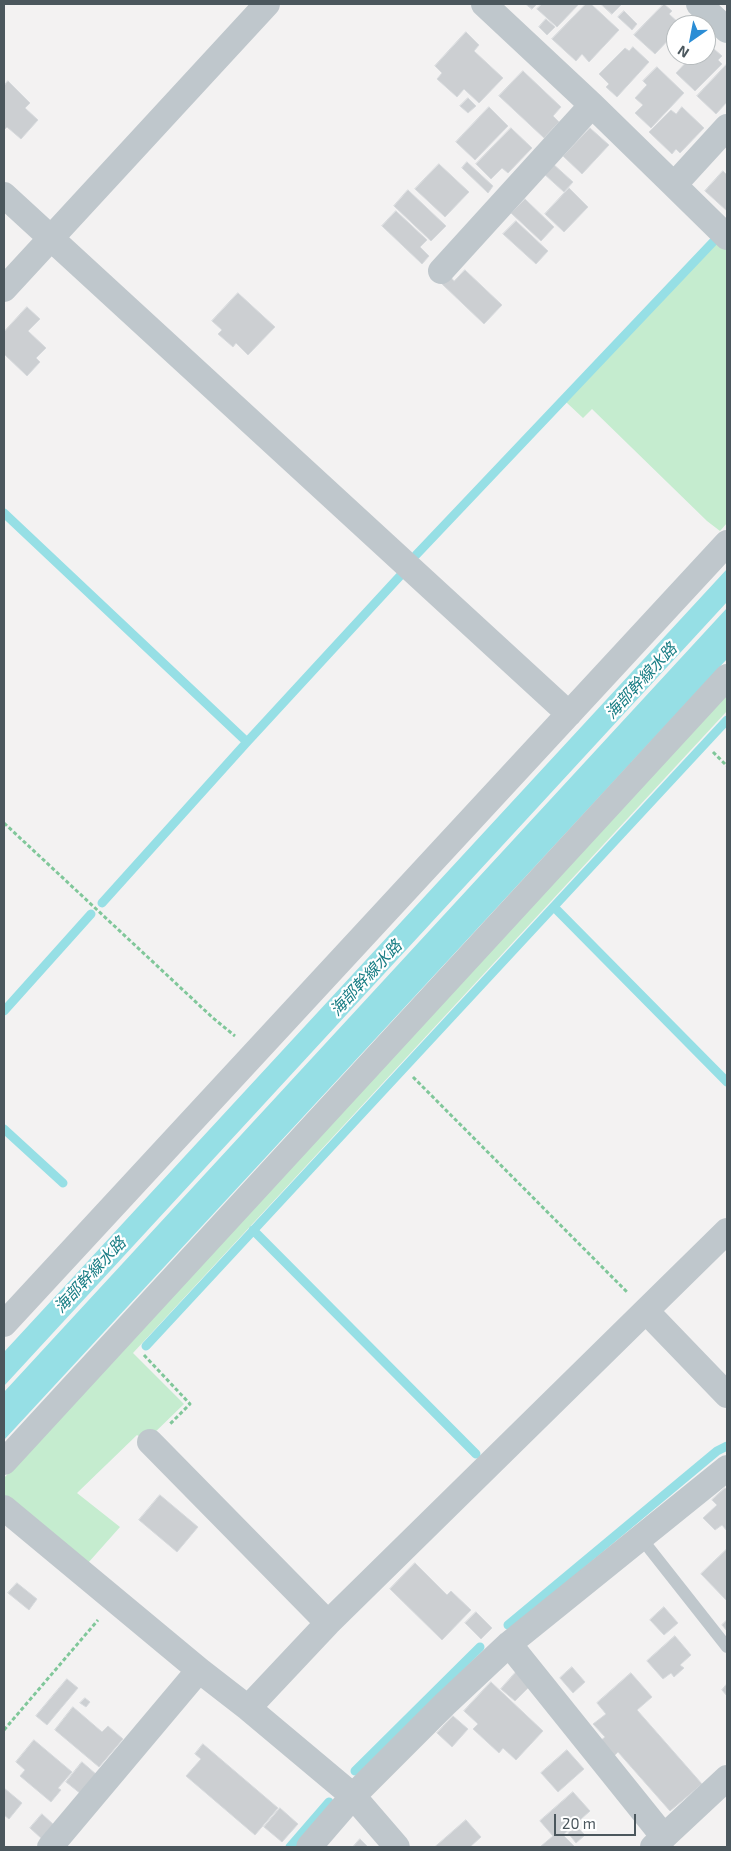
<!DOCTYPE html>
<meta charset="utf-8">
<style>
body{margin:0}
#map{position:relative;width:731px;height:1851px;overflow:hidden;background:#f3f2f2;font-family:"Exo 2",sans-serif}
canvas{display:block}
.frame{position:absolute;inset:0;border:5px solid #4b575d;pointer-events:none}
.north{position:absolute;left:666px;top:15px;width:50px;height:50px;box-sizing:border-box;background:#fff;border:1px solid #b7bcbe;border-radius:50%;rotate:213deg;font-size:14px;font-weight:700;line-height:20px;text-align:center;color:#4b575d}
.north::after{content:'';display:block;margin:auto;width:18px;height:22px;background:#2b8dd5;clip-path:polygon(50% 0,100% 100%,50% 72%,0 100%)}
.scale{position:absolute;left:554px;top:1814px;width:82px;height:22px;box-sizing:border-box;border:2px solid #4b575d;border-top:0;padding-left:6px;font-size:15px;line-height:18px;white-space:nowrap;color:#4b575d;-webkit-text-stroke:4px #fff;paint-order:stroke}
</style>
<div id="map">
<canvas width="731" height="1851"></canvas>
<div class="frame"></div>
<div class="north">N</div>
<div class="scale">20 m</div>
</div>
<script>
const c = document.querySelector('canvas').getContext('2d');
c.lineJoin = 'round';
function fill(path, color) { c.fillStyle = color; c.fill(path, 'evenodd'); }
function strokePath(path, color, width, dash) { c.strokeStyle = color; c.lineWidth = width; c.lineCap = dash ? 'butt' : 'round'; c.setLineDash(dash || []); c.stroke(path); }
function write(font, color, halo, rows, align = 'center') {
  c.font = font + ' "Exo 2","Noto Sans JP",sans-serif'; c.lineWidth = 4.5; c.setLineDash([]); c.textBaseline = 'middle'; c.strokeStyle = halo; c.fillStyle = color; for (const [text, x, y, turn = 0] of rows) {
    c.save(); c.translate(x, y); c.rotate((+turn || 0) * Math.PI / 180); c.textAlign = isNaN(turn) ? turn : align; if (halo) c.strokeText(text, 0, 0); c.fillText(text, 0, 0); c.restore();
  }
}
const green = new Path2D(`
 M718,241l9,9v273l-7,8 -13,-10 -115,-112 -9,9 -17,-16z
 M727,692v19l-594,642 51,51 -38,37 -9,-6 -60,58 43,34 -32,36 -84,-68v-17z`);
const water = new Path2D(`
 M727,569v33l-723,784v-34z
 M727,608v51l-723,781v-48z`);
const stream = new Path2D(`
 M4,513l243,229
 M416,555l297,-313
 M102,903l145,-161 153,-166
 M554,907l173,175
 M4,1011l87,-97
 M4,1129l59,54
 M253,1230l223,224
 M146,1346l581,-626
 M508,1625l209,-174 10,-5
 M355,1771l125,-124
 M290,1847l39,-45`);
const building = new Path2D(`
 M526,4h11l-5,5z
 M542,4h37l-22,23 -20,-18z
 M586,4h5l28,26 -30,32 -7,-8 -6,7 -24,-22z
 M601,4h21l-10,10z
 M664,4l8,7 -3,3 12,11h-5v7l-21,22 -21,-19z
 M624,11l13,13 -5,6 -14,-13z
 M546,19l9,8 -8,8 -8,-8z
 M466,32l13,13 -5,6 29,27 -24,25 -15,-14 -7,8 -20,-18 5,-6 -7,-7z
 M706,42l16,14 -4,4 4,4 -27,27 -19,-18 17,-18h13z
 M633,47l16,15 -32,35 -11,-10 3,-3 -10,-10 26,-26 4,3z
 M727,64v38l-11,12 -19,-18z
 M657,67l27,26 -33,35 -16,-15 8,-8 -8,-7 12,-13 -4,-4z
 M523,71l38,36 -8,9 6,6 -15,16 -45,-42z
 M8,81l22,22 -5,5 13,12 -17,19 -14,-12 -3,3v-44z
 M468,98l8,8 -8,7 -8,-7z
 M489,107l19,19 -33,34 -19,-18z
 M682,107l22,21 -24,25 -4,-4 -4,5 -23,-22 22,-22 5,4z
 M511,128l21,20 -24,25 -6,-5 -11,11 -15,-15z
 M590,128l19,17 -27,29 -19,-18z
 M467,162l26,24 -5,7 -26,-25z
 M552,163l21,19 -9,10 -21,-19z
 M439,164l30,28 -24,25 -30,-28z
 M723,171l4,4v36l-22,-20z
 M569,188l19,19 -24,25 -19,-18z
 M408,190l38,36 -15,15 -37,-35z
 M525,199l29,28 -13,14 -30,-28z
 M396,211l31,29 -7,7 9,9 -7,8 -40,-38z
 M516,221l32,30 -12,13 -33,-30z
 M465,270l37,35 -18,19 -43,-41 8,-8 5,6z
 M238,293l37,34 -27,28 -12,-12 -3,4 -15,-13 4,-4 -10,-9z
 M27,307l13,12 -12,12 18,17 -10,10 4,4 -13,14 -23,-22v-22z
 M725,1488l2,2v41l-5,-6 -7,5 -12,-12 14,-13 -5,-5z
 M160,1495l38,32 -21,25 -38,-32z
 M727,1549v52l-26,-27z
 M415,1563l32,32 4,-4 20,19 -29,30 -52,-51z
 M17,1583l20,16 -8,11 -21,-17z
 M664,1607l14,16 -14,12 -14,-15z
 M476,1612l16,16 -11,11 -16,-16z
 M727,1620v11l-5,-6z
 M675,1636l16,19 -11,10 4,3 -10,9 -3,-4 -8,6 -16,-18z
 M572,1667l13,15 -12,11 -13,-15z
 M516,1672l15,13 -16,16 -14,-12z
 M631,1673l21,24 -15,13 65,74 -32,27 -52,-59 -4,4 -14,-15 5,-4 -12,-13 13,-10 -9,-11z
 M67,1679l11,9 -31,37 -11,-9z
 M491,1682l52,49 -27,29 -13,-12 -4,5 -26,-24 5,-5 -14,-13z
 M727,1684v12l-5,-6z
 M85,1698l5,4 -4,5 -6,-4z
 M73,1707l29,25 6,-6 15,13 -24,28 -44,-37z
 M453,1716l15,13 -16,18 -15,-14z
 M34,1740l38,32 -14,16 3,2 -10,12 -31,-26 5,-6 -9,-8z
 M203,1744l75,64 -23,27 -69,-59 15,-17 -6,-5z
 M567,1750l17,19 -26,23 -17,-19z
 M82,1762l15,13 -16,19 -15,-12z
 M4,1788l18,15 -13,16 -5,-4z
 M573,1792l17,19 -27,24 12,12h-35l13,-11 -13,-15z
 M280,1808l18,16 -16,18 -18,-15z
 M42,1814l12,11 -12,14 -12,-11z
 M466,1820l15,17 -11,10h-35z
 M576,1826l9,9 -9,8 -8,-10z
 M360,1839l8,8h-15z`);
const path = new Path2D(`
 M713,752l14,14
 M4,823l209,195 22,18
 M413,1077l215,216
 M144,1355l46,49 -21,21
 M4,1730l94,-110`);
const lane = new Path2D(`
 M641,1538l86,109`);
const street = new Path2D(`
 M484,4l108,101 82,80 53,-58
 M699,4l28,26
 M674,185l53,52
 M4,195l565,519
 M441,271l151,-166
 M4,289l263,-285
 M646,1311l81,84
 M4,1324l723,-781
 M150,1442l178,181
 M4,1462l723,-785
 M4,1508l195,162 49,38 105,88 44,51
 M509,1644l155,193
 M248,1708l80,-85 399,-392
 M50,1847l149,-177
 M309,1847l44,-51 91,-91 65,-61 218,-176
 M653,1847l74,-69`);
const waterNames = [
 ["海部幹線水路",641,681,-47],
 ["海部幹線水路",366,978,-47],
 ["海部幹線水路",90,1275,-47]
];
fill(green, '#c5eccf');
fill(water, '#96dfe5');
strokePath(stream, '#96dfe5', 9);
fill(building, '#cccfd2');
strokePath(building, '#d6d9dc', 1);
strokePath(path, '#80c79a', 3, [4, 2.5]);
strokePath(lane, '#bfc7cc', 12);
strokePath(street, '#bfc7cc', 26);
write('italic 16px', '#187d84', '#fff', waterNames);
</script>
